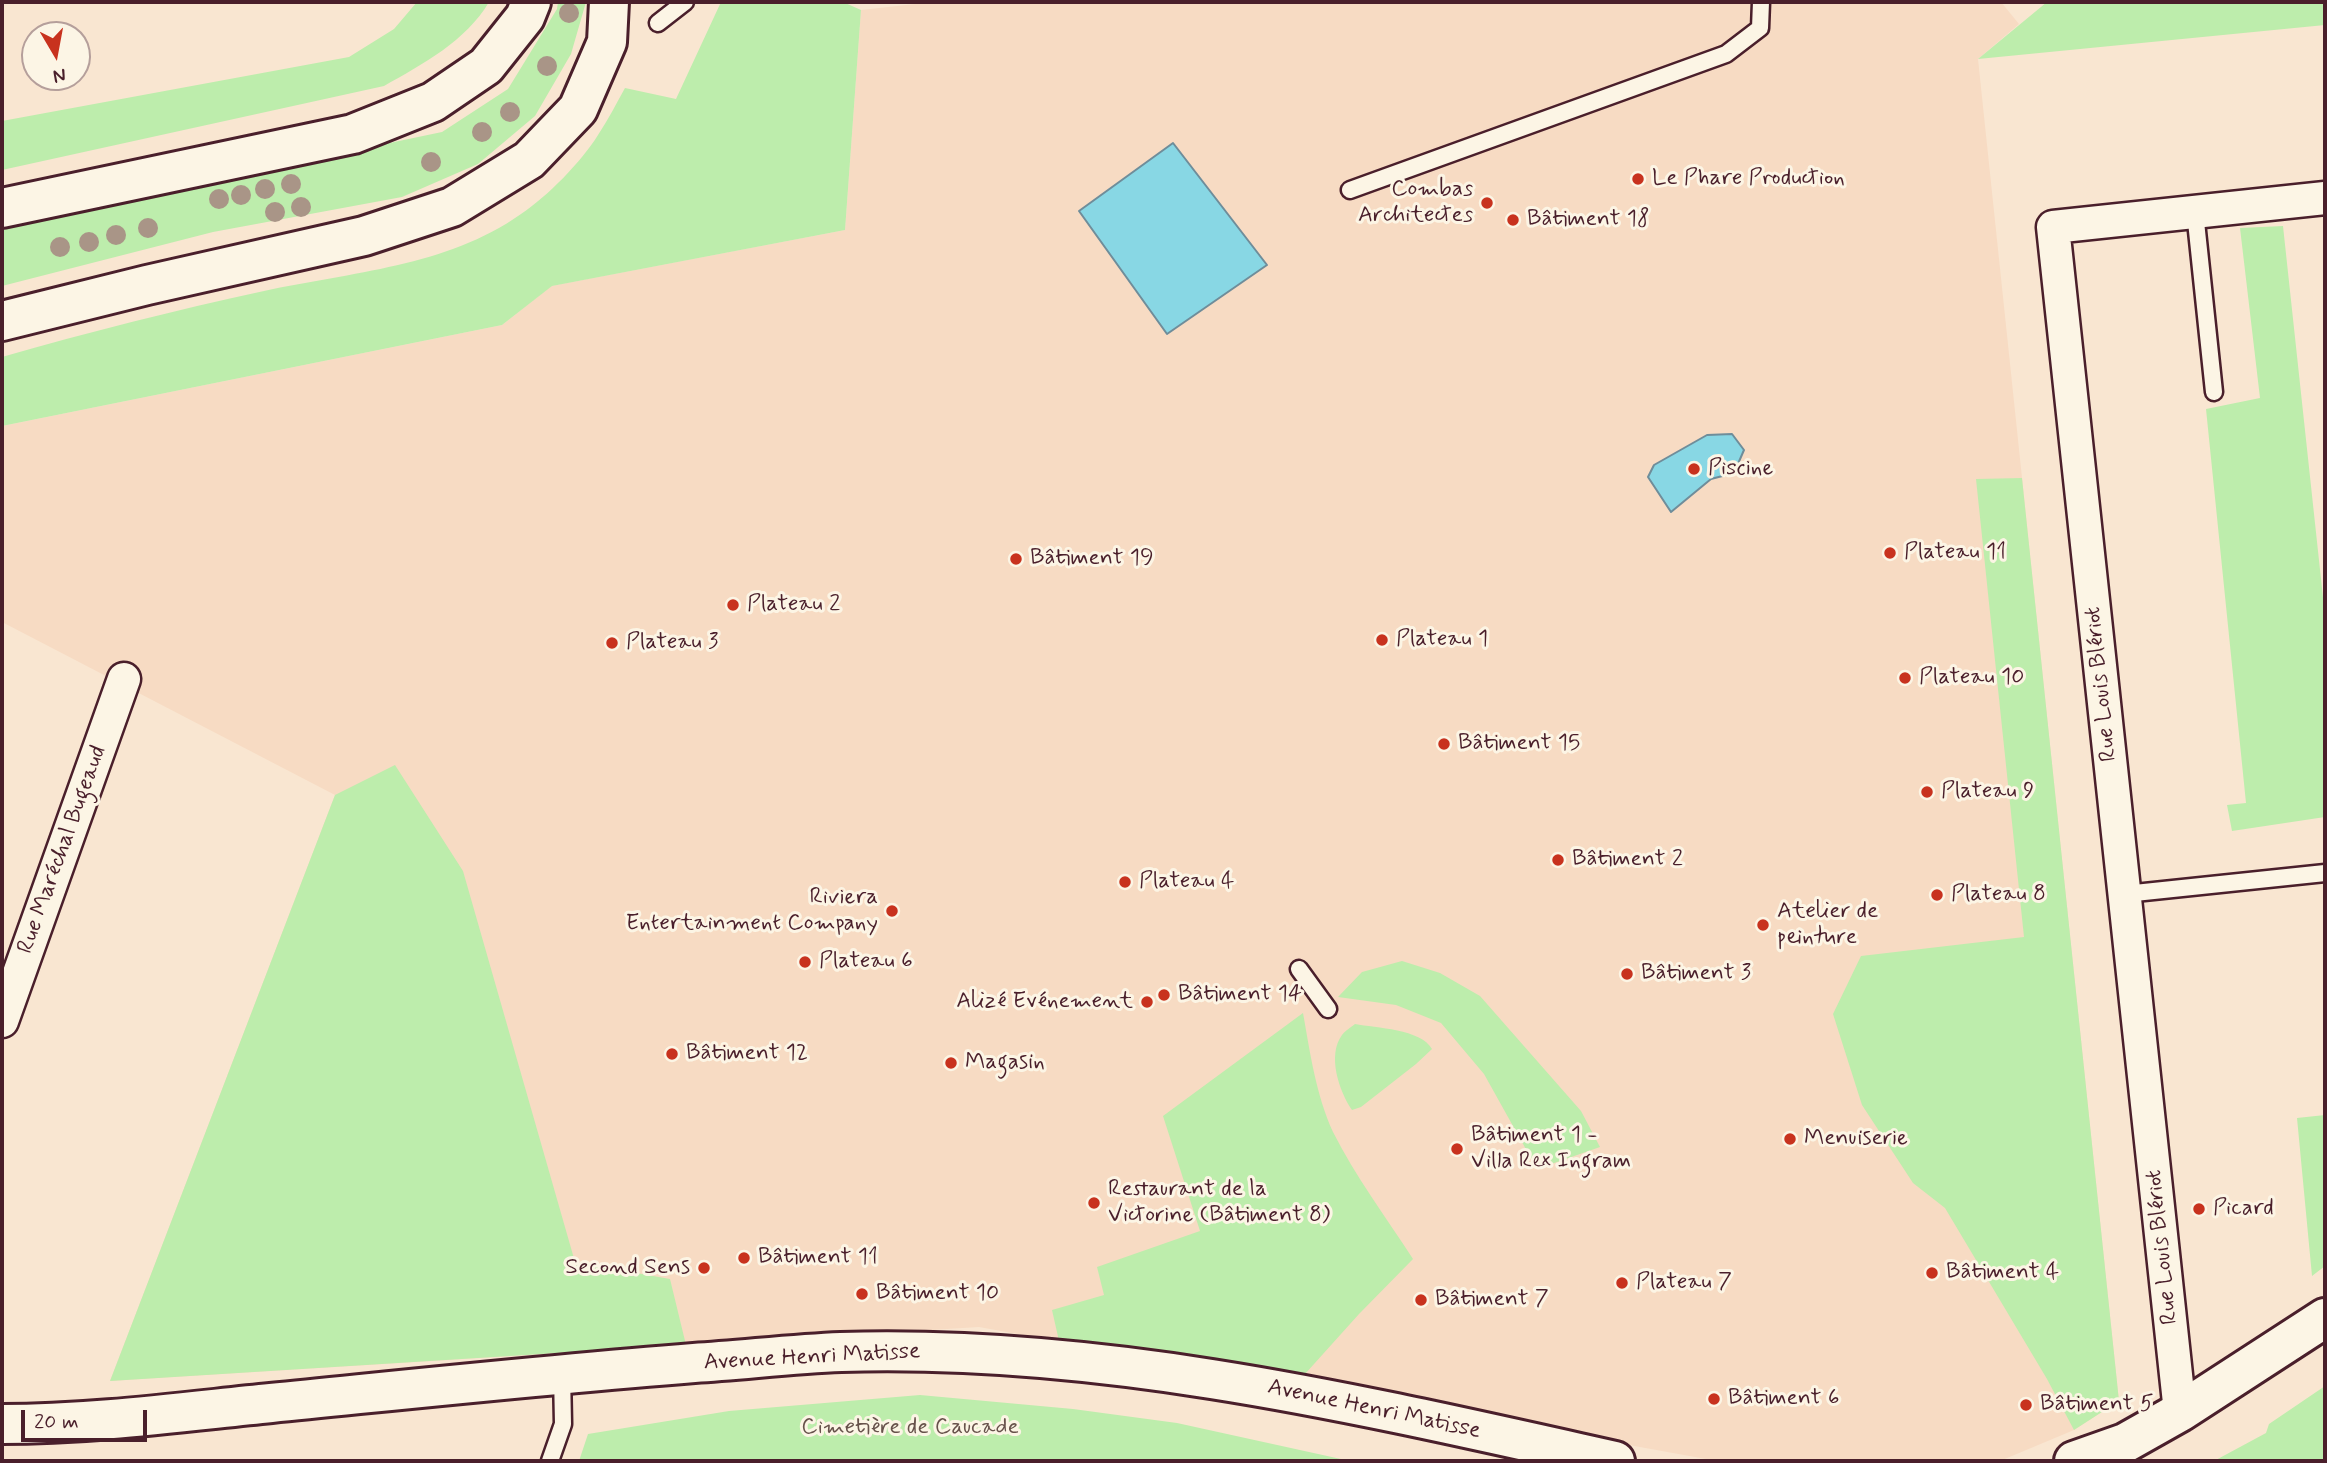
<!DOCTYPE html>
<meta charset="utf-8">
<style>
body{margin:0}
#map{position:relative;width:2327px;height:1463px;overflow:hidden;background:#f9e6d1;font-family:Mynerve,sans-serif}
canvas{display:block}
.frame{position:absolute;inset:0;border:4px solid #4a1f2b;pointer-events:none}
.north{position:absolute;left:21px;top:21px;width:70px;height:70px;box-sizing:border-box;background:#fcf5e5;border:2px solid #b59f9b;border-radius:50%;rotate:170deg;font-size:19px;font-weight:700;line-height:28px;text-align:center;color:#4a1f2b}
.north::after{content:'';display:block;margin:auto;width:24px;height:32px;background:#c8321e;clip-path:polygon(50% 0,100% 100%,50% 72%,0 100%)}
.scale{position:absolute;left:21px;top:1410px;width:126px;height:32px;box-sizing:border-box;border:4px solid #4a1f2b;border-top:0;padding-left:9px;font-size:21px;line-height:24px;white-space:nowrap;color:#4a1f2b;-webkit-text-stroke:5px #fcf5e5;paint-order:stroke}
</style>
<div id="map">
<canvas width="2327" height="1463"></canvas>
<div class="frame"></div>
<div class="north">N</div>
<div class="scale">20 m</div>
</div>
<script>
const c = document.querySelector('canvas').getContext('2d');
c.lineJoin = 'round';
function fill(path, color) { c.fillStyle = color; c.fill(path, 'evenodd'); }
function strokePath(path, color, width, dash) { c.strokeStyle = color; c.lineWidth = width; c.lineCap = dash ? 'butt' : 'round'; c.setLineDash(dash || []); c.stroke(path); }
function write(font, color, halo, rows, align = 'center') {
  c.font = font + ' Mynerve,sans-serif'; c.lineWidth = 6; c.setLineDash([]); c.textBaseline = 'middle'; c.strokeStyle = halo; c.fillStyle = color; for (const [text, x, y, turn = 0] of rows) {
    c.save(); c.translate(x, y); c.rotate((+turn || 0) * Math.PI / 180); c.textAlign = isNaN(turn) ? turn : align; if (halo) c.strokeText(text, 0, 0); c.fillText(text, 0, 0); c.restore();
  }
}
const built = new Path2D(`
 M933,2h1068l18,22 -41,35 141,1342 -45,29 -74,31h-283l-738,-134 -869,54 225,-586 -333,-173v-196l500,-101 49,-39 294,-56 16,-220z`);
const green = new Path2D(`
 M417,2h72c-23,39 -66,62 -105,84l-382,84v-49l347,-64 45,-28z
 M558,2h28l-15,52 -36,62 -57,48 -76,33 -189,35 -211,54v-62l440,-92 66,-43 49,-80z
 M721,2h122l18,8 -16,220 -293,56 -50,39 -500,101v-69c87,-25 174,-47 262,-66 87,-19 182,-24 257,-77 27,-18 60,-52 77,-79 10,-15 18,-31 27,-47l51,11z
 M2047,2h278v23l-347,34z
 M2283,226l42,390v201l-93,14 -5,-26 19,-2 -40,-394 54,-11 -20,-170z
 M2022,478l97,923 -45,29 -27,-51 -102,-171 -32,-25 -51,-78 -29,-91 28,-58 163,-19 -48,-458z
 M395,765l68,106 112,391 95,17 16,66 -576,36 225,-586z
 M1402,961l38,12 40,23 101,115 19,36 -63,22 -53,-95 -43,-51 -45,-18 -58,-8 24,-25z
 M1303,1013c7,39 13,82 30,119 22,44 53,85 80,127l-54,55 -63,70 -237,-43 -7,-31 52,-15 -7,-28 103,-36 -37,-115z
 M1355,1024c21,4 66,5 77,25l-16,15 -55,43 -9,3c-13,-19 -25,-55 -10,-75 3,-4 9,-8 13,-11z
 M2325,1115v151l-13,10 -15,-158z
 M2325,1386v75h-111l52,-28 3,-9z
 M920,1395l153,14 104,14 173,38h-771l9,-27 141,-23z`);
const water = new Path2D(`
 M1173,143l94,122 -100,69 -88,-123z
 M1732,434l12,16 -10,23 -23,6 -40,33 -23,-35 6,-12 53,-30z`);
const lane = new Path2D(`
 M658,23l27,-21
 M1350,190l376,-136 34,-26 1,-26
 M2195,212l19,180
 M2125,894l200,-21
 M1299,969l29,40
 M550,1461l13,-37 -1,-51`);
const street = new Path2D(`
 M2,1021l122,-342
 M2180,1412l-127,-1185 272,-29`);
const secondary = new Path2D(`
 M2,1424c90,0 179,-12 269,-21 141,-14 281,-29 423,-40 49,-3 98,-9 147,-11 264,-8 518,52 774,109
 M2074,1461l51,-18 55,-31 145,-94`);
const highway = new Path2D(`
 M2,208l351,-74 80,-32 53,-36 39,-49 6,-15
 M2,321l145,-36 217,-49 88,-29 77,-47 49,-51 29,-67 2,-40`);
const trees = [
 [569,13],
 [547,66],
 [510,112],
 [482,132],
 [431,162],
 [291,184],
 [265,189],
 [241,195],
 [219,199],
 [301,207],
 [275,212],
 [148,228],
 [116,235],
 [89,242],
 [60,247]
];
const markers = [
 [1638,179,7,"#c8321e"],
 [1487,203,7,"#c8321e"],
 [1513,220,7,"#c8321e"],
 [1694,469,7,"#c8321e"],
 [1890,553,7,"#c8321e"],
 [1016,559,7,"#c8321e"],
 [733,605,7,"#c8321e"],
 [1382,640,7,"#c8321e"],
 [612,643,7,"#c8321e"],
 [1905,678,7,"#c8321e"],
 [1444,744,7,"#c8321e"],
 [1927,792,7,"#c8321e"],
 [1558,860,7,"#c8321e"],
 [1125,882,7,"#c8321e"],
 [1937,895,7,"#c8321e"],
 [892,911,7,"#c8321e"],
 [1763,925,7,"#c8321e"],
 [805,962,7,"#c8321e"],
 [1627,974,7,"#c8321e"],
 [1164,995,7,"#c8321e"],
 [1147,1002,7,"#c8321e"],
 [672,1054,7,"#c8321e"],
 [951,1063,7,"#c8321e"],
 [1790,1139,7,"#c8321e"],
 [1457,1149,7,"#c8321e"],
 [1094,1203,7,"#c8321e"],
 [2199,1209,7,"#c8321e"],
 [744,1258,7,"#c8321e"],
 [704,1268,7,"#c8321e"],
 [1932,1273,7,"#c8321e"],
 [1622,1283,7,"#c8321e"],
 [862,1294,7,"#c8321e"],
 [1421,1300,7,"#c8321e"],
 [1714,1399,7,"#c8321e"],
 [2026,1405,7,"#c8321e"]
];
const poiNames = [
 ["Le Phare Production",1652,179],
 ["Combas",1473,190,"right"],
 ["Architectes",1473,216,"right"],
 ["Bâtiment 18",1527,220],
 ["Piscine",1708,469],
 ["Plateau 11",1904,553],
 ["Bâtiment 19",1030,559],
 ["Plateau 2",747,605],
 ["Plateau 1",1396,640],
 ["Plateau 3",626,643],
 ["Plateau 10",1919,678],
 ["Bâtiment 15",1458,744],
 ["Plateau 9",1941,792],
 ["Bâtiment 2",1572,860],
 ["Plateau 4",1139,882],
 ["Plateau 8",1951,895],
 ["Riviera",878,898,"right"],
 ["Entertainment Company",878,924,"right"],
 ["Atelier de",1777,912],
 ["peinture",1777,938],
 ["Plateau 6",819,962],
 ["Bâtiment 3",1641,974],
 ["Bâtiment 14",1178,995],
 ["Alizé Evénement",1133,1002,"right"],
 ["Bâtiment 12",686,1054],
 ["Magasin",965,1063],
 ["Bâtiment 1 -",1471,1136],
 ["Villa Rex Ingram",1471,1162],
 ["Menuiserie",1804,1139],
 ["Restaurant de la",1108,1190],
 ["Victorine (Bâtiment 8)",1108,1216],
 ["Picard",2213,1209],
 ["Bâtiment 11",758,1258],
 ["Second Sens",690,1268,"right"],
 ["Bâtiment 4",1946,1273],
 ["Plateau 7",1636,1283],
 ["Bâtiment 10",876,1294],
 ["Bâtiment 7",1435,1300],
 ["Bâtiment 6",1728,1399],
 ["Bâtiment 5",2040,1405]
];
const streetNames = [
 ["Rue Louis Blériot",2102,684,-96],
 ["Rue Maréchal Bugeaud",63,850,-70],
 ["Rue Louis Blériot",2163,1247,-96],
 ["Avenue Henri Matisse",812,1358,-3],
 ["Avenue Henri Matisse",1374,1410,12]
];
const parkNames = [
 ["Cimetière de Caucade",910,1428]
];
fill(built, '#f7dbc3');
fill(green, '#bdedac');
fill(water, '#88d7e4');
strokePath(water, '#6f8d9a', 2);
strokePath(lane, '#4a1f2b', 21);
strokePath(street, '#4a1f2b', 37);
strokePath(secondary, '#4a1f2b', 44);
strokePath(highway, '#4a1f2b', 44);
strokePath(lane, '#fcf5e5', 16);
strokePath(street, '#fcf5e5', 32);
strokePath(secondary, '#fcf5e5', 38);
strokePath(highway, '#fcf5e5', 38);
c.fillStyle = '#a99587';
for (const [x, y] of trees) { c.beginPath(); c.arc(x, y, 10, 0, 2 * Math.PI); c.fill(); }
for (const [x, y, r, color] of markers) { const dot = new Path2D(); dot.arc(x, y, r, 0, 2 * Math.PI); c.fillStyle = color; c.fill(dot); strokePath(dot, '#fcf5e5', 2.5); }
write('23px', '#4a1f2b', '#fcf5e5', poiNames, 'left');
write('23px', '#4a1f2b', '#fcf5e5', streetNames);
write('23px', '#67524b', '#fcf5e5', parkNames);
</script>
